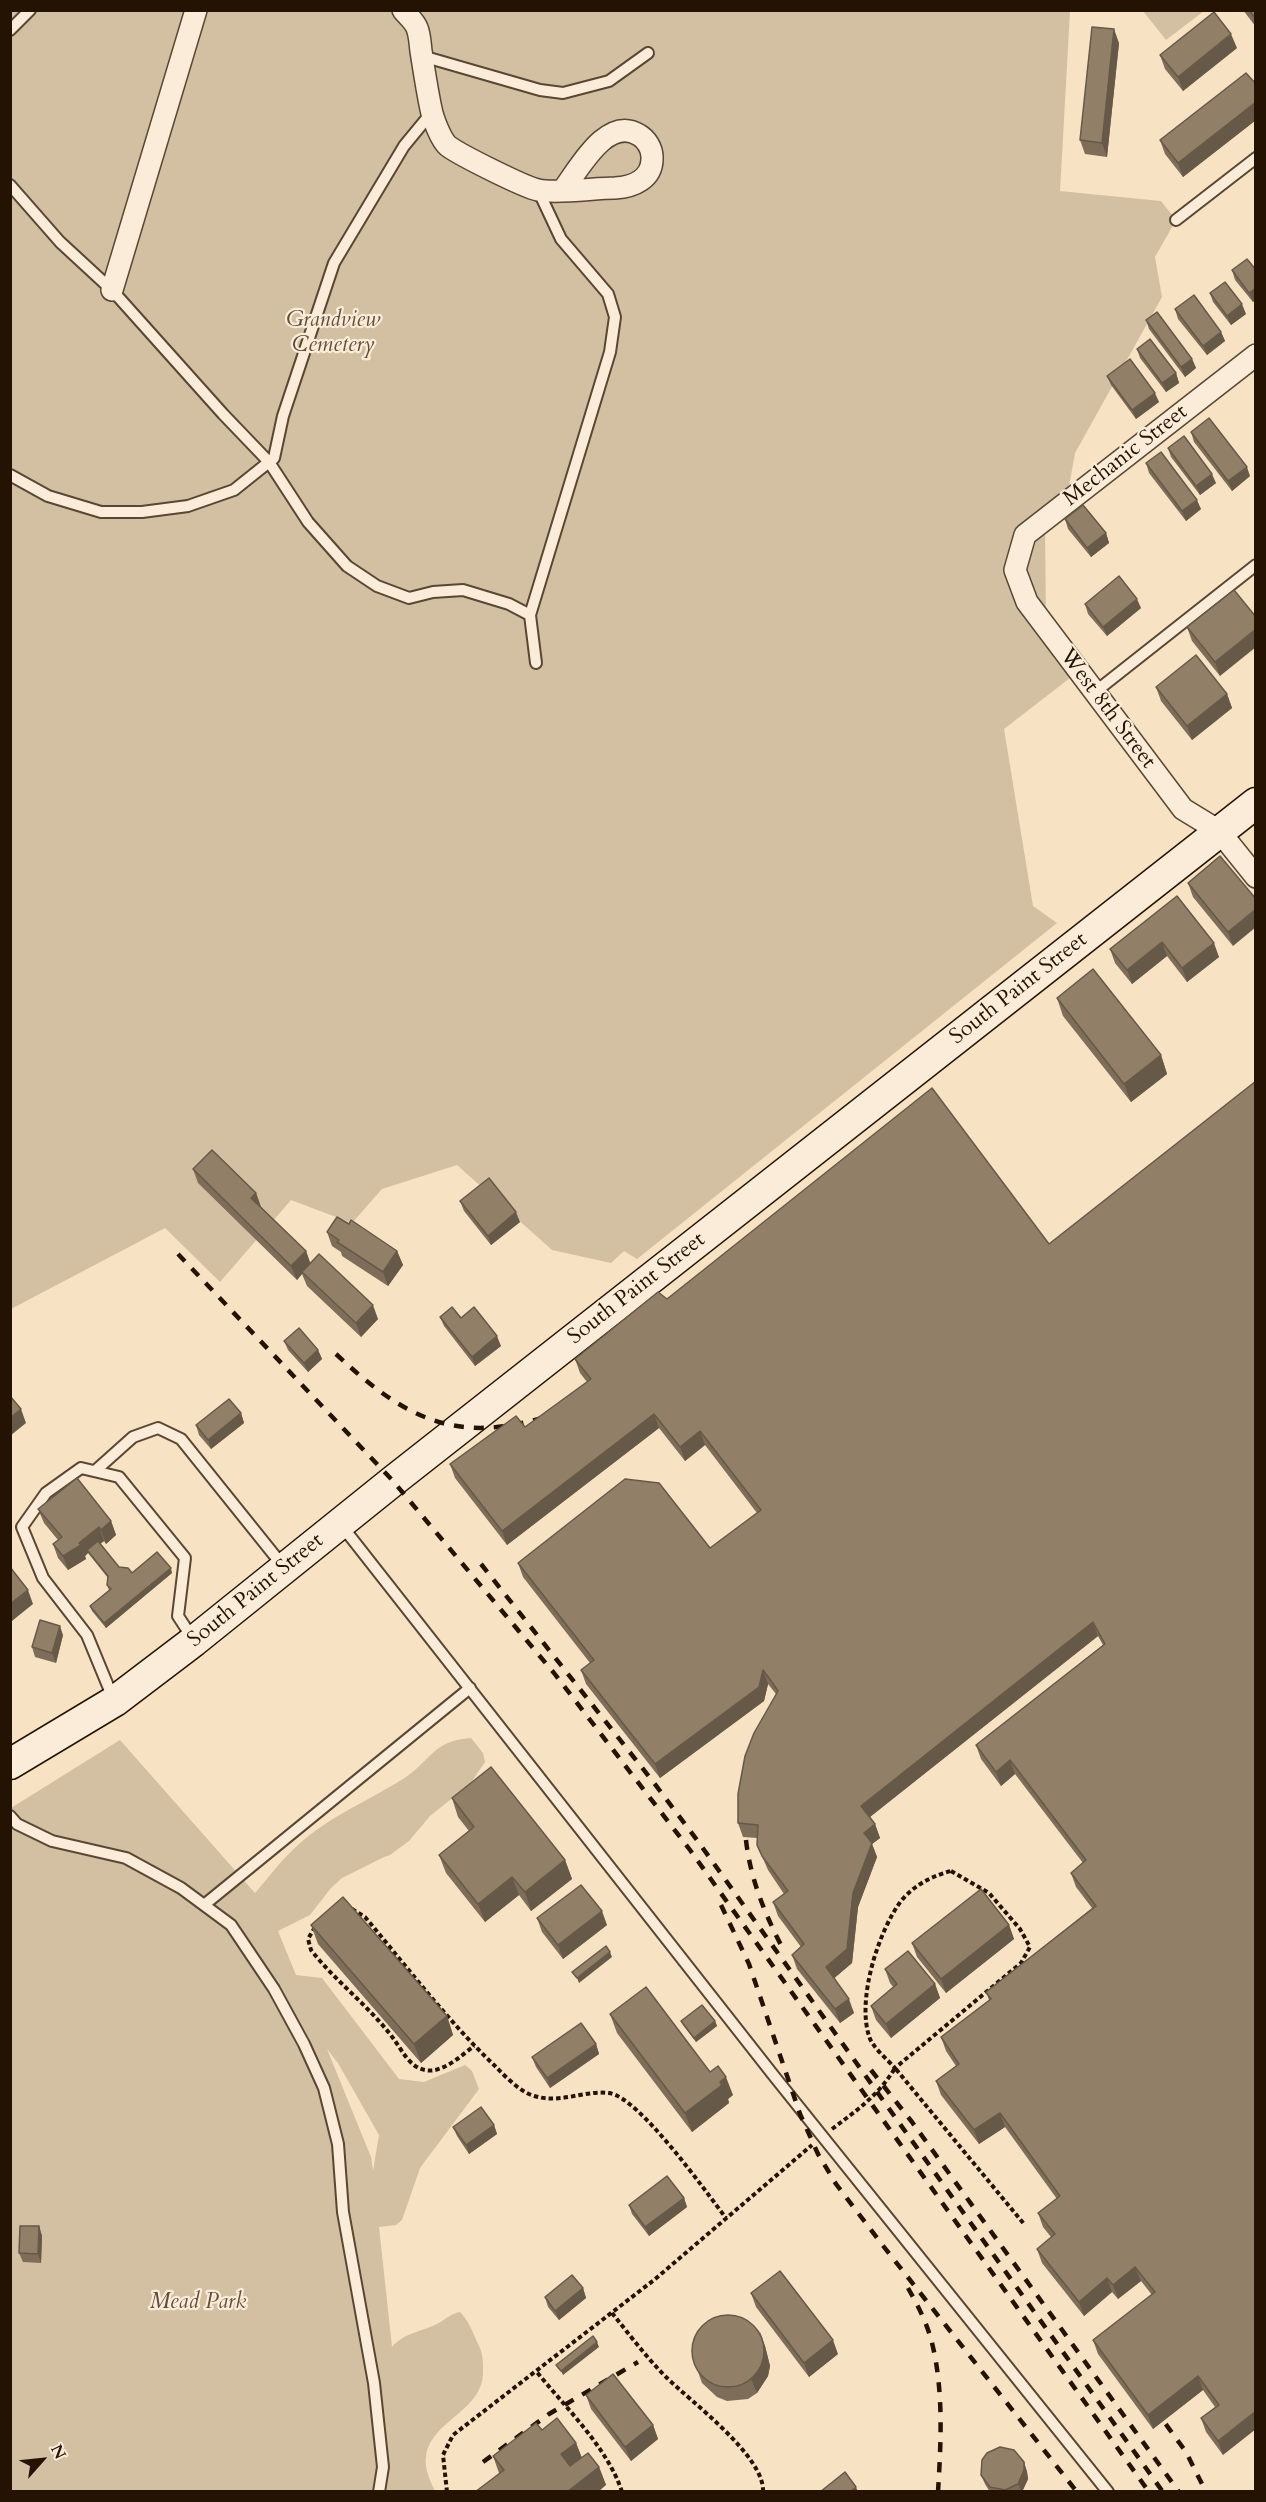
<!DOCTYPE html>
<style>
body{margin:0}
#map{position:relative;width:1266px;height:2502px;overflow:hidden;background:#f7e2c3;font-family:Cardo,serif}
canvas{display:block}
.frame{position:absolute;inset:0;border:12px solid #241303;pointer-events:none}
.north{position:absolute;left:12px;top:2430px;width:60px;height:60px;-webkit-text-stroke:4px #faecd8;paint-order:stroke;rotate:63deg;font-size:16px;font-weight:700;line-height:24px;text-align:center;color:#241303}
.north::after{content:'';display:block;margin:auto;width:21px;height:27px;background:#241303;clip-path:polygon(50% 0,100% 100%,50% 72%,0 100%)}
</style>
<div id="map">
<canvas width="1266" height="2502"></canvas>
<div class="frame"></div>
<div class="north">N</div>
</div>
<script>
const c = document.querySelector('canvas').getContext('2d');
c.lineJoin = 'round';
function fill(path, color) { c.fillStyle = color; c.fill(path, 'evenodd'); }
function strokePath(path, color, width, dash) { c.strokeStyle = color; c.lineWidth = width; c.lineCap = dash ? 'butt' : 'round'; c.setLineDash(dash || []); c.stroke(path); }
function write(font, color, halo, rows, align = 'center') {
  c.font = font + ' Cardo,serif'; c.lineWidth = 4.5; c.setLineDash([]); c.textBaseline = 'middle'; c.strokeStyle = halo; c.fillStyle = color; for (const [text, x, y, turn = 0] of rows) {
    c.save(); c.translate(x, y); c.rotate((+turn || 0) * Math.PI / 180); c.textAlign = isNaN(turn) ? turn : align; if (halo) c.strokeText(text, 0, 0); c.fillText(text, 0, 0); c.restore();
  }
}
const green = new Path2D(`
 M10,11h1060l-10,180 101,10 15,19 -21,37 7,40 -87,156 -9,50 -21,17 1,108 33,43 -75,58 29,177 24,17 -420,336 -13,-8 -13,12 -59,-13 -95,-85 -75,24 -30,34 -61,-23 -71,82 -55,-54 -154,81z
 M1143,11h61l-38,29z
 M471,1738l12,15 2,9 -15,22 -40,32 -21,25 -19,14 -8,3 -40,20 -11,10 -21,27 -32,16 18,44 26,3 77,101 25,3 41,-17 7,6 7,18 -59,79 -18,52 -6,5 -17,2 13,120c13,-15 30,-15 47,-24 8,-5 12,-9 21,-11 9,9 13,21 18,32 5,9 5,17 5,27 1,40 -51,48 -57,85 -2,12 4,25 9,35l-424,1v-684l109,-68 135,153c14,-16 27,-34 43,-48 30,-28 70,-44 105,-66 29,-19 29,-38 68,-41zM327,2049l11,14 41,72 -6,36 -2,-14z`);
const path = new Path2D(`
 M951,1871l38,22 31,36 10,18 -9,16 -126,105c-8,-9 -23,-21 -26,-32 -12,-37 9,-104 32,-135 13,-16 31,-25 50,-30z
 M352,1909l13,8c42,50 82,103 129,148 10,10 22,23 35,29 28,12 53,-4 80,-1 30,4 97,99 117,125
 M315,1927l-7,12 3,11c25,32 58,56 82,88 9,12 16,29 32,32 17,4 37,-15 49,-24
 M832,2129c24,-18 47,-34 63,-61l129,156
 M612,2313c17,21 34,44 54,64 25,25 99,79 97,115
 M447,2492l-4,-37 10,-20 83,-64
 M622,2492c-14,-44 -57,-85 -86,-121l118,-91 158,-135`);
const service = new Path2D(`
 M10,30l20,-20
 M422,56l118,34 23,3 46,-12 39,-28
 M10,185l50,57 52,48 111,124 46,48 39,60 39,44 30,20 32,12 24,-6 30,-2 46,14 21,11
 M1176,220l80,-62
 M10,475l38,21 53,16h41l46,-6 46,-16 40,-32 9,-42 51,-153 70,-117 28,-34
 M536,663l-6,-48 80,-263 5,-35 -7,-23 -47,-55 -23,-49
 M1095,692l161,-127
 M95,1471l38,-34 25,-9 23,11 102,127
 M342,1526l432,550 334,416
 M113,1698l-26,-63 -44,-57 -21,-51 24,-34 35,-25 38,9 66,81 -7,58 15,23
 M10,1816l7,8 35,17 74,17 55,30 50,37 43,64 30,55 20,44 14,56 5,68 31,171 9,84 -4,25
 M204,1905l266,-217`);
const minor = new Path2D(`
 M403,10c5,6 12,12 14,18 3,7 3,16 4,23 3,19 6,39 10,58 2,10 10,31 17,37 12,9 76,41 90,44 19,4 57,-2 77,-2 18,-1 38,-9 37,-31 0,-9 -6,-18 -13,-22 -32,-20 -60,34 -76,55
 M112,290l84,-280
 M1256,355l-231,180 -10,35 12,32 156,207 36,22 37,46`);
const secondary = new Path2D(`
 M10,1764l105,-63 79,-60 199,-160 863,-678`);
const rail = new Path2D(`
 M178,1254l215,227 161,192 136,177 459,642
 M336,1354c67,63 119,92 212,62
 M481,1564l170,215 46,61 466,652
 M746,1840c4,37 18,72 35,105
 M721,1905l28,59 51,150 18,40 18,30 48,63 193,245
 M871,2070l41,52 267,370
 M908,2288c9,16 18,33 23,51 13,49 10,103 7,153
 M1154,2408l32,44 20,40
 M483,2462l66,-48 89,-52`);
const wall = new Path2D(`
 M1243,10h13v17z
 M1119,43l-12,114 -22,-3 -5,-14z
 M1237,48l-54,43 -18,-22 -5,-14z
 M1256,84v36l-73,57 -18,-23 -5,-14z
 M1232,270h24l-3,32 -18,-22z
 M1210,293l36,21 -15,11 -18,-23z
 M1175,309l46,23 4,9 -18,14 -29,-36z
 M1146,320l46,39 4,9 -11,9 -36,-48z
 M1137,349l39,24 3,10 -13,9 -26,-34z
 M1107,376l52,26 -23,17 -25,-34z
 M1191,432l59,44 -18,15 -38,-49z
 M1168,448l48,35 -16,12 -29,-38z
 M1146,463l55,46 -15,12 -37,-48z
 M1065,519l41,14 3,10 -18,14 -23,-28z
 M1234,590l-14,86 -28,-35 -5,-14z
 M1085,604l56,4 -34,28 -19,-22z
 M1156,687l71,7 5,14 -40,32 -31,-39z
 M1220,856l13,90 -40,-49 -5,-14z
 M1177,896l42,61 -32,25 -20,-26 -35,28 -17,-21 -5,-14z
 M1057,998l104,57 6,19 -36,28 -68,-86z
 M1256,1081l-33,1374 -17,-23 -5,-14 14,-11 -12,-17 -50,39 -55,-75 -5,-14 59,-45 -11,-14 -23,18 -6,-7 -28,24 -42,-53 -5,-14 14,-12 -8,-10 -5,-14 19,-14 -52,-72 -26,17 -38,-49 -5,-14 20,-15 -10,-15 -5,-14 48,-37 -3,-8 106,-84 -16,-21 -5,-14 12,-10 -68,-89 -14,12 -20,-27 -5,-14 127,-100 -5,-9 -228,181 5,7 5,14 -8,6 5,13 -19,50 -6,56 -18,15 20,35 -14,10 -43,-54 -5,-14 9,-8 -23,-31 -5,-14 11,-8 -16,-24 -11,-25v-7l-14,-1 -5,-14 38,-129 -8,-10 -4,17 -104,77 -74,-94 -5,-14 9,-7 -67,-86 -5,-14 192,-15 47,-35 -52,-68 -20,16 -26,-33 -152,117 -52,-67 -5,-14 75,-37 62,-45 -7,-9 -5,-14 92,-60 382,-55z
 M193,1169l63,24 5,14 45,44 4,12 68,56 -17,18 -54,-51 -5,-12 -5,6 -99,-97z
 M460,1201l60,21 -29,23 -27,-34z
 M349,1224l48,27 6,14 -15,21 -46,-30 -1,-4 -9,-6 -5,-14z
 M440,1317l61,29 -26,20 -31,-40z
 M284,1341l34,9 4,9 -14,13 -20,-22z
 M241,1413l3,10 -33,26 -12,-14 -3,-10z
 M38,1509l73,12 5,14 -10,9 -2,-3 -4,3 19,23 13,6h40l-66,55 -14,-17 -2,-5 19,-16 -2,-5 1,-7 -20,-25 -3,3 1,3 -18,11 -10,-12 -5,-14 5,-4 -14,-17z
 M63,1635l-7,28 -21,-6 -3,-10z
 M452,1798l113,62 7,19 -41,32 -12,-16 -34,27 -39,-49 -7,-18 30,-24 -11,-14z
 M537,1918l70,7 -44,34 -21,-27z
 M311,1925l136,91 6,19 -32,28 -103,-119z
 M1009,1925l5,14 -68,54 -29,-36 -5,-14z
 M885,1969l50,15 5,14 -49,40 -15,-18 -5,-14 23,-18 -4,-5z
 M610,2014l100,58 23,23 -5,4 1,4 -37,29 -75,-99z
 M681,2021h34l2,5 -21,16 -13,-17z
 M596,2044l3,10 -49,34 -14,-21 -4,-10z
 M494,2125l3,9 -28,20 -12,-18 -4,-9z
 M684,2198l3,9 -38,29 -17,-22 -3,-9z
 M39,2226l3,10 -1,27 -18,-1 -4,-9z
 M583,2288l3,10 -27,22 -11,-13 -3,-10z
 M751,2293l87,61 -29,23 -53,-70z
 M765,2346l5,20 -2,10 -11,17 -9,6 -21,2 -10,-4 -15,-14 -5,-14z
 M586,2395l67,30 5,14 -27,22 -40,-52z
 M542,2430l34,13 6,15 17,9 7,18 -107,-12 -6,-17z
 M1024,2462l3,10 1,7 -6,13h-32l-5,-8 -4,-9z`);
const shadedWall = new Path2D(`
 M1114,29l5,14 -12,114 -5,-14z
 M1231,34l6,14 -54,43 -5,-14z
 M1256,102v18l-73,57 -5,-14z
 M1256,288v12l-3,2 -4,-9z
 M1242,304l4,10 -15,11 -4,-9z
 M1221,332l4,9 -18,14 -4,-9z
 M1192,359l4,9 -11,9 -4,-10z
 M1176,373l3,10 -13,9 -4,-9z
 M1155,393l4,9 -23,17 -4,-9z
 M1247,467l3,9 -18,15 -4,-10z
 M1212,474l4,9 -16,12 -4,-9z
 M1197,500l4,9 -15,12 -4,-10z
 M1106,533l3,10 -18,14 -4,-9z
 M1137,599l4,9 -34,28 -4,-9z
 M1256,629v18l-36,29 -5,-14z
 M1227,694l5,14 -40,32 -5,-14z
 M1256,909v18l-23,19 -5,-14z
 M1162,942l5,14 -35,28 -5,-14z
 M1214,943l5,14 -32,25 -5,-14z
 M1161,1055l6,19 -36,28 -7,-18z
 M256,1193l5,14 -10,-9z
 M516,1212l4,10 -29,23 -3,-9z
 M306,1251l5,14 -9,7v2l-5,6 -6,-14z
 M397,1251l6,14 -15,21 -5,-14z
 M373,1305l5,14 -17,18 -5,-14z
 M497,1336l4,10 -26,20 -3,-9z
 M318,1350l4,9 -14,13 -4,-9z
 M21,1409l5,14 -16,13v-18z
 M241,1413l3,10 -33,26 -3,-9z
 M654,1414l5,14 -152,117 -5,-14z
 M700,1431l5,14 -20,16 -5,-14z
 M111,1521l5,14 -10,9 -5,-14z
 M99,1527l5,14 -15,12 -2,-3 1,3 -3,3 1,3 -18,11 -5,-14z
 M171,1568l1,5 -66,55 -2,-5z
 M28,1590l5,14 -21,17 -2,-5v-12z
 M1093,1622l5,14 -232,184 -5,-14z
 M60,1626l3,9 -7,28 -4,-10z
 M763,1670l5,14 -4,17 -104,77 -5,-14z
 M1010,1760l5,14 -14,12 -5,-14z
 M875,1824l5,14 -8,6 5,13 -19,50 -6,56 -21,18 -5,-14 27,-74 11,-60z
 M565,1860l7,19 -41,32 -6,-19z
 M512,1877l7,18 -34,27 -7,-18z
 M602,1911l5,14 -44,34 -5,-14z
 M1009,1925l5,14 -68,54 -5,-14z
 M610,1952l2,5 -33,26 -2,-5z
 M935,1984l5,14 -49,40 -5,-14z
 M849,1999l5,14 -14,10 -5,-14z
 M447,2016l6,19 -32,28 -7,-19z
 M715,2021l2,5 -21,16 -2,-4z
 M596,2044l3,10 -49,34 -3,-10z
 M726,2077l7,18 -5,4 1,4 -37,29 -7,-19z
 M1000,2113l5,14 -26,17 -5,-14z
 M494,2125l3,9 -28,20 -3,-9z
 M684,2198l3,9 -38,29 -4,-9z
 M39,2226l3,10 -1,27 -3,-9z
 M1135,2267l6,14 -23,18 -5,-14z
 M1107,2278l5,14 -28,24 -5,-14z
 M583,2288l3,10 -27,22 -4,-9z
 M760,2332l5,14 5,20 -2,10 -11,17 -6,-14z
 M833,2340l5,14 -29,23 -5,-14z
 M597,2342l2,5 -36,28 -2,-4z
 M1198,2376l5,14 -50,39 -5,-14z
 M1256,2411v18l-33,26 -5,-14z
 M653,2425l5,14 -27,22 -6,-14z
 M576,2443l7,18 -15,12 -7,-19z
 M1024,2462l3,10 1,7 -6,13h-1l-3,-8z
 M599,2467l7,18 -8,7h-31z
 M856,2487l2,5h-8z`);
const building = new Path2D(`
 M1249,10h7v9z
 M1214,12l17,22 -53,43 -18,-22z
 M1092,27l22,2 -12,114 -22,-3z
 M1246,73l10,11v18l-78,61 -18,-23z
 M1247,259l9,11v18l-7,5 -17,-23z
 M1225,282l17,22 -15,12 -17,-23z
 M1194,295l27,37 -18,14 -28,-37z
 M1157,312l35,47 -11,8 -35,-47z
 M1150,339l26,34 -14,10 -25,-34z
 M1130,359l25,34 -23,17 -25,-34z
 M1209,418l38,49 -19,14 -37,-49z
 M1184,436l28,38 -16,12 -28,-38z
 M1161,452l36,48 -15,11 -36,-48z
 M1083,505l23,28 -19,15 -22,-29z
 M1119,576l18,23 -34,28 -18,-23z
 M1234,590l22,27v12l-41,33 -28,-35z
 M1196,655l31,39 -40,32 -31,-39z
 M1220,856l36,43v10l-28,23 -40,-49z
 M1177,896l37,47 -32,25 -20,-26 -35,28 -17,-21z
 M1093,969l68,86 -37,29 -67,-86z
 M1256,1081v1330l-38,30 -17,-23 18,-13 -21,-29 -50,39 -55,-75 62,-48 -20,-25 -22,18 -6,-7 -28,24 -42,-53 18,-15 -17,-21 22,-17 -60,-83 -26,17 -38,-49 23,-17 -18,-27 50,-38 -5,-7 110,-86 -25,-33 15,-13 -76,-100 -14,12 -20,-27 129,-101 -12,-22 -232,184 14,18 -11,9 8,10 -19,50 -6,56 -21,18 23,32 -14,10 -43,-54 12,-11 -31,-42 15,-11 -26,-35 -5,-11 1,-20 -20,-2v-29l7,-38 9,-23 24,-42 -4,-6 -11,-15 -4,17 -104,77 -74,-94 13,-10 -76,-97 107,-84 34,4 51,65 51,-38 -61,-79 -20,16 -26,-33 -152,117 -52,-67 66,-48 9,11 66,-48 -16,-20 83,-67 9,7 265,-211 117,156z
 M212,1150l44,43 -5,5 55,53 -15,15 -98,-97z
 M489,1178l27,34 -28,24 -28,-35z
 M337,1217l12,7 2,-4 46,31 -14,21 -46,-30 2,-2 -12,-8z
 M319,1254l54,51 -17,18 -54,-51z
 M452,1307l9,11 13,-11 23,29 -25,21 -32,-40z
 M299,1328l19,22 -14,13 -20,-22z
 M10,1396l11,13 -11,9z
 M229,1399l12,14 -33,27 -12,-15z
 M77,1478l34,43 -10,9 -2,-3 -20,16 2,2 -18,11 -10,-12 9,-7 -24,-28z
 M98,1541l21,26 9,1 4,5 25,-21 14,16 -67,55 -14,-17 21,-17 -4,-4 1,-9 -21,-26z
 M10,1567l18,23 -18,14z
 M40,1620l20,6 -8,27 -20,-6z
 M491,1767l74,93 -40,32 -13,-15 -34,27 -39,-49 35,-28 -22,-29z
 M581,1885l21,26 -44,34 -21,-27z
 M981,1889l28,36 -68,54 -29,-36z
 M343,1897l104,119 -33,28 -103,-119z
 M606,1946l4,6 -33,26 -5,-6z
 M908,1951l27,33 -49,40 -15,-18 26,-22 -12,-15z
 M646,1987l64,85 8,-6 8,11 -6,5 2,3 -37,28 -75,-99z
 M702,2005l13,16 -21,17 -13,-17z
 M581,2023l15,21 -49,34 -15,-21z
 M481,2107l13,18 -28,20 -13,-18z
 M667,2176l17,22 -39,29 -16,-22z
 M20,2226h19l-1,28 -19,-1z
 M780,2271l53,69 -29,23 -53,-70z
 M572,2275l11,13 -28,23 -10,-14z
 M692 2351a36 36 0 1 1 72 0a36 36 0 1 1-72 0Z
 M593,2336l4,6 -36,29 -5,-6z
 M613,2374l40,51 -28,22 -39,-52z
 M557,2418l19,25 -15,11 9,12 18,-13 11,14 -32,25h-92l29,-22 -11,-14 43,-33 6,7z
 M1000,2447l14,3 10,12v8l-6,14 -13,6 -15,-3 -9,-12 1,-15 5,-7z
 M845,2472l11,15 -6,5h-30z`);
const parkNames = [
 ["Grandview",333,321],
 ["Cemetery",333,346],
 ["Mead Park",198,2303]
];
const streetNames = [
 ["Mechanic Street",1126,456,-38],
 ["West 8th Street",1107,709,53],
 ["South Paint Street",1019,989,-38],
 ["South Paint Street",637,1289,-38],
 ["South Paint Street",256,1591,-39]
];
fill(green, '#d3bfa2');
strokePath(service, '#594733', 14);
strokePath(minor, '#594733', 24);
strokePath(secondary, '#241303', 33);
strokePath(path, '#241303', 4, [4.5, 3]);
strokePath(service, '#faecd8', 10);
strokePath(minor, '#faecd8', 21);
strokePath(secondary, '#faecd8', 30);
strokePath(rail, '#241303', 4.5, [10, 10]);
fill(wall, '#7e6d59');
fill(shadedWall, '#665948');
fill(building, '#927f67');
strokePath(building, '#665948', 1.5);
write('italic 22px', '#614f3b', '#faecd8', parkNames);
write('22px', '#241303', '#faecd8', streetNames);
</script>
